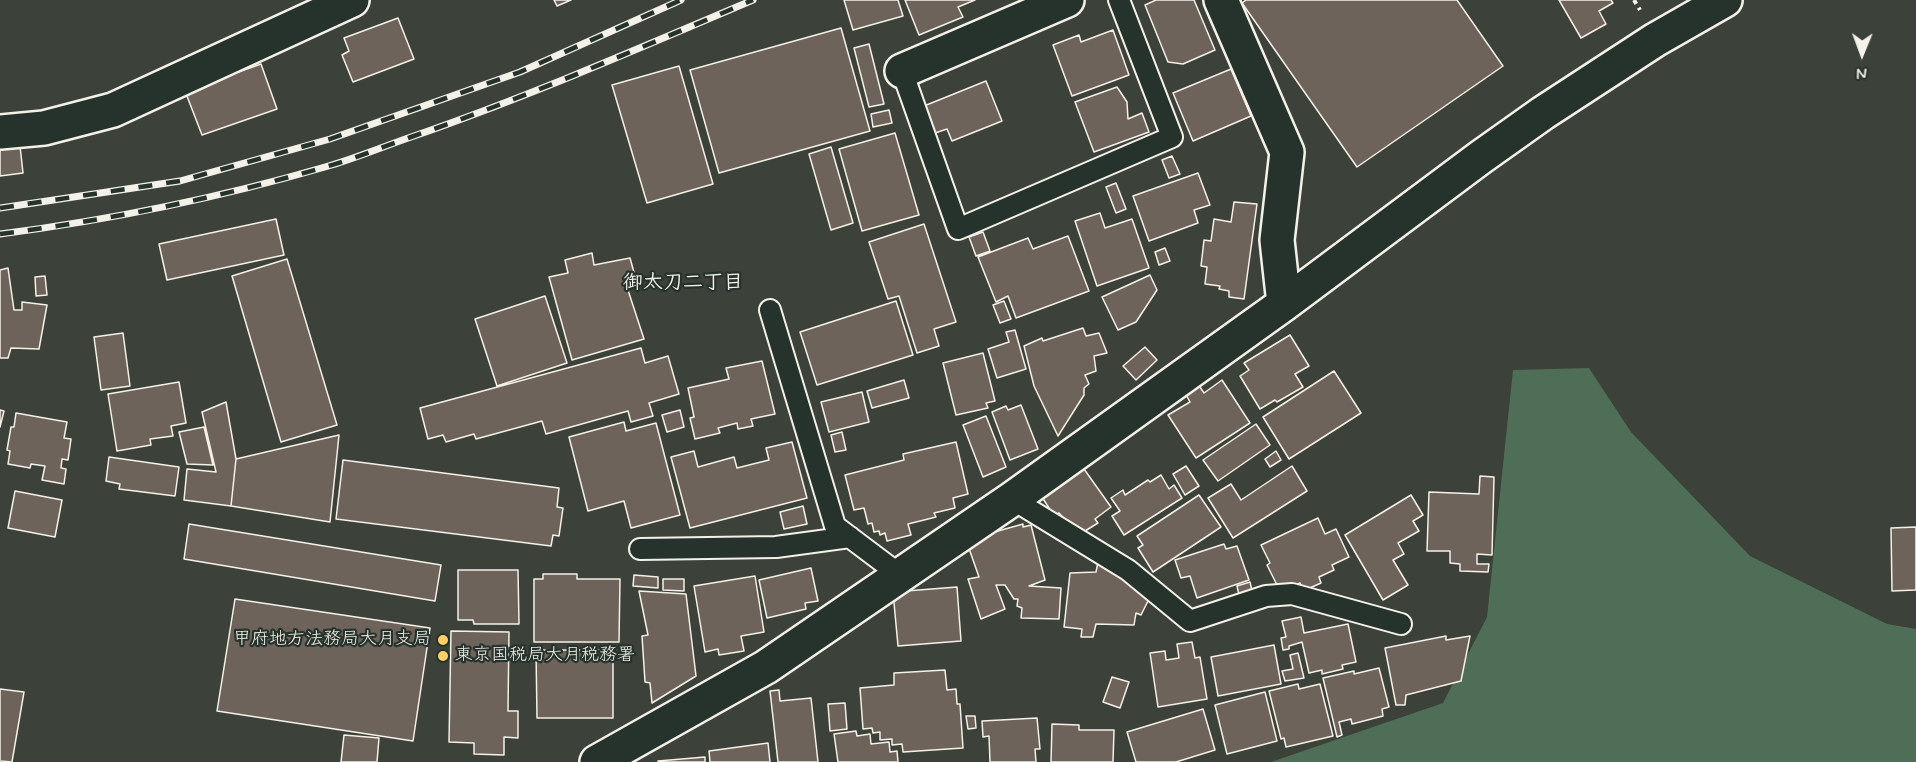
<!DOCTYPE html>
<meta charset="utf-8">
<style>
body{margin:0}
#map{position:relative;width:1916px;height:762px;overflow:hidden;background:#3c413a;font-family:Mynerve,sans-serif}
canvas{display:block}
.north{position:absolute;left:1832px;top:24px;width:60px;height:60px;-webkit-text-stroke:4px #26332d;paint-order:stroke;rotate:181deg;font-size:16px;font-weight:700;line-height:24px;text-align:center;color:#f4f1e8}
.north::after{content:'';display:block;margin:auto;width:21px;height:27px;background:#f4f1e8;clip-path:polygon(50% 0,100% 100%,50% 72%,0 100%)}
</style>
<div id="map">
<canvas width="1916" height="762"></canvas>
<div class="north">N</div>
</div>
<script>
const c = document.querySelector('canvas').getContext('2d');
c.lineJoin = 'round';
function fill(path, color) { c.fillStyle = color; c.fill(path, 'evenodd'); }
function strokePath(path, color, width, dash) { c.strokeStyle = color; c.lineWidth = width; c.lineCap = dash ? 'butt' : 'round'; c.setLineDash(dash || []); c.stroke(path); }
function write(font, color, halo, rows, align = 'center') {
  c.font = font + ' Mynerve,"Klee One",sans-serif'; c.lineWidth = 4.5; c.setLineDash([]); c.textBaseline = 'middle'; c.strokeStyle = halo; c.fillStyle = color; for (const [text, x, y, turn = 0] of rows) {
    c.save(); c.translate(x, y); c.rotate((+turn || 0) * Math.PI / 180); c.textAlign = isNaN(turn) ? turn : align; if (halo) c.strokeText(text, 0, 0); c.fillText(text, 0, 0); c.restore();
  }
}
const green = new Path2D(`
 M1589,368l42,64 119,124 137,68 29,5v133h-645l172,-59 44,-86 26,-247z`);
const building = new Path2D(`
 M554,0h17l-14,6z
 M844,0h54l5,16 -50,14z
 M905,0h70l-17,7 5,10 -44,18z
 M1156,0h38l21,50 -32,14 -15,-2 -23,-57z
 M1246,0h211l46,66 -146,101 -115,-164z
 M1559,0h52l2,3 -14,8 7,13 -25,14z
 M398,18l16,41 -61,23 -11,-27 7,-4 -5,-13z
 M841,28l29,103 -151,42 -29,-103z
 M1113,30l16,45 -57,21 -19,-51 26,-10 2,7z
 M869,44l15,60 -15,3 -15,-59z
 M261,64l16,45 -75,26 -17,-44z
 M679,66l34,118 -66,19 -35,-118z
 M1231,69l20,47 -58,25 -20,-48z
 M986,81l16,40 -50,20 -5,-12 -12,4 -11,-27z
 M1117,87l10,15 1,17 14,-6 7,19 -55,20 -19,-50z
 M889,110l3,13 -19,4 -2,-13z
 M895,133l24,82 -57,16 -23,-82z
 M20,146l3,27 -23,3v-27z
 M831,147l22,76 -22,7 -22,-76z
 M1172,156l8,18 -11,4 -7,-18z
 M1198,173l12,32 -16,5 4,13 -49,18 -16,-45z
 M1116,183l10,26 -10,4 -10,-26z
 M1234,202l23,2 -13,95 -15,-2v-6l-10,-2 1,-3 -15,-2 2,-17 -6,-1 3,-26 7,1 3,-22 17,3z
 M1100,213l5,15 27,-9 17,49 -52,18 -22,-65z
 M276,219l8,36 -117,25 -8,-36z
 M924,224l32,98 -22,7 5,17 -22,7 -18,-57 -11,3 -19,-57z
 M983,232l7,19 -14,5 -7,-19z
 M1068,236l21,55 -73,27 -8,-22 -12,6 -18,-45 50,-19 5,11z
 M1165,248l5,13 -11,4 -4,-13z
 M592,253l2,12 36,-7 5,18 -8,11 17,52 -72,21 -23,-83 19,-4 -3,-13z
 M287,259l50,166 -56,17 -49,-166z
 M8,268l6,42h8v-8l25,3 -8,44 -28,-1 -3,10h-8v-88z
 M1150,275l7,15 -21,32 -18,8 -16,-33z
 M45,276l2,19 -11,1 -1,-19z
 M545,296l22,67 -70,23 -22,-67z
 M896,301l17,54 -96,30 -17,-53z
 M1004,301l7,18 -11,4 -7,-18z
 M1083,328l3,8 13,-3 8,20 -13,3 2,15 -11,4 4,9 -5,4v7l-26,41 -24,-50 -10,-40 18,-8 1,3z
 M1015,330l11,39 -29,9 -9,-29 21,-7 -3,-10z
 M123,333l7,53 -29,4 -7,-53z
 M1290,335l19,31 -14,8 8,13 -26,15 -2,-2 -15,9 -20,-33 9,-6 -5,-7z
 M1145,347l12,13 -21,20 -13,-14z
 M641,348l4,15 23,-7 11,38 -30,9 4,13 -22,6 -3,-11 -82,23 -4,-13 -66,18 -2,-5 -28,8 -3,-7 -15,4 -8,-31z
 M983,353l12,48 -9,2 2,5 -32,7 -13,-52z
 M762,361l13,53 -24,5 2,7 -15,3 -1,-6 -19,5 2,5 -25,6 -5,-21 4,-1 -6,-29 41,-9 -3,-11z
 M1334,371l27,42 -72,46 -26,-42z
 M904,380l5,18 -37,10 -5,-17z
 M1222,380l28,43 -54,35 -28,-43 22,-13 -5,-9 13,-9 6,9z
 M179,382l7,41 -15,3 2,10 -23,3 1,6 -34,6 -9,-57z
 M862,392l7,30 -40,10 -8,-30z
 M226,402l10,57 -5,47 -47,-6 3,-31 29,3 -14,-60z
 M1021,405l17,44 -28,11 -18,-48 14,-6 2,4z
 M0,410l4,1 -4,16z
 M680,410l4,17 -17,5 -5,-17z
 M16,413l51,9 -3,16 7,1 -3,21 -6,-1 -1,9 5,1 -2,15 -22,-4 3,-14 -14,-2 -1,4 -22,-4 2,-13 -3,-1 4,-23h3z
 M986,416l20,51 -23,10 -20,-52z
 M624,422l2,9 30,-8 24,92 -49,13 -7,-27 -36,10 -19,-74z
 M1256,424l14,21 -52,36 -15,-21z
 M204,427l9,38 -26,-1 -8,-32z
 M842,432l4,18 -11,2 -4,-17z
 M339,435l-9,87 -99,-16 5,-47z
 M792,442l15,56 -117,30 -19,-71 23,-6 4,16 36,-10 3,11 32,-8 -3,-12z
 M956,442l12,52 -15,4 2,10 -21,5 2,4 -28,7 3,11 -24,6 -2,-8 -5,2 -1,-4 -5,1 -2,-9 -4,1 -4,-16 -10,2 -9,-35 59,-15 -1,-6z
 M1276,451l5,9 -11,7 -5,-8z
 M109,457l70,10 -4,29 -56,-7 1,-5 -14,-3z
 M343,460l216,28 -2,19 6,1 -4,28 -6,-1 -2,11 -215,-27z
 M1186,466l13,20 -14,9 -12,-21z
 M1292,466l15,25 -74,47 -25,-40 23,-14 10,16z
 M1084,469l27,38 -16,12 3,4 -13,8 -17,-8 -9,-10 -5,3 -12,-19z
 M1161,475l8,14 5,-4 8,13 -58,37 -12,-19 8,-5 -9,-13 12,-8 2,5 23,-15 2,2z
 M1480,476l14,1 -2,78 -15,-1v10h12l-1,8 -28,-1v-7l-10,-1v-12h-23l2,-59 50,2z
 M15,491l47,9 -7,37 -47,-9z
 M1199,495l22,32 -68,45 -15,-24 5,-3 -6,-9z
 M1411,495l12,20 -10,6 6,10 -21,12 6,11 -11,6 15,25 -25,15 -38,-65z
 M803,506l4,18 -23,5 -4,-17z
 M1318,518l7,16 11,-5 13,28 -17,8 2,5 -15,7 2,6 -18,8 -3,-8 -12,6 -6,-2 -1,-3 -4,1 -10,-20 3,-2 -9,-18z
 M189,524l252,41 -6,36 -251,-42z
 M1023,524v3l8,-2 14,55 -16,6 32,2 -2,31 -38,-1 1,-10 -5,-2 1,-7h-4l-9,-14h-9l9,24 -24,10 -13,-40 11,-2 -13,-37z
 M1916,527v63l-24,1 -1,-63z
 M1224,544l2,5 11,-3 12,34 -52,18 -7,-22 -9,2 -6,-18z
 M1098,562l52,35 -9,18 -5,-2 -2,12 -38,-1 -3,13h-12l1,-8 -18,-2 6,-54 26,-1z
 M811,568l7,33 -13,2 1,6 -39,9 -8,-38z
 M458,570h60l1,54h-45l-1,-4h-15z
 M543,574h34v5h43l-1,63h-85v-63h9z
 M634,575l24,2v11l-25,-2z
 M755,576l9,56 -23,4 3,15 -25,4 -1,-6 -13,3 -11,-66z
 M663,579h21v12l-21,-1z
 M1250,582l2,9 -13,4 -2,-9z
 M957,587l4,54 -63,5 -5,-54z
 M639,591l47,3 10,82 -44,27 -2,-20 -5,-1 -3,-46 6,-1z
 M235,599l195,29 -17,113 -196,-30z
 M1301,617l3,16 44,-9 8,38 -14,3 1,4 -21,5v-4l-13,3 -7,-31 -13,4v3l-6,1 -2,-12 5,-1 -4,-16z
 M451,631l58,1 -1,79h10v27l-14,-1v18l-30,-1v-11l-25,-1z
 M1446,636v4l24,-4 -9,45 -55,14 -1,10h-9l-11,-57z
 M1192,642l3,16 5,-1 7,42 -49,8 -8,-54 15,-2 1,9 13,-2 -2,-14z
 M1274,645l7,39 -63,12 -7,-39z
 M536,650h77v68h-76z
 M1298,653l6,25 -19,3 -3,-10 11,-2 -3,-14z
 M1379,668l10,39 -7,2 1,7 -31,8 -1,-5 -12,3 3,13 -5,2 -14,-59 31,-7v3z
 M945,670l2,20 9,-1 1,15h3l3,44 -60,4 -1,-8 -10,1v-6l-12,1v-8l-7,1 -1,-5 -9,1 -3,-41 34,-3v-12z
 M1112,677l17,5 -9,26 -17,-6z
 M1298,684l1,5 21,-5 13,52 -47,11 -2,-9 -3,1 -12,-48z
 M0,689l24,3 -12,70 -12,-1z
 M779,690l1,11 31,-3 7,64h-40l-8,-71z
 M1265,692l12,49 -50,13 -12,-49z
 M845,703l2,26 -17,2 -2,-27z
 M1203,709l12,41 -39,12h-40l-9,-30z
 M966,716h9l1,12 -8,1z
 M1037,718l3,31h-5l1,13h-46l-1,-26 -6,1 -1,-16z
 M1052,724l27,1v5h35l-1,32h-62z
 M856,731l1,5 13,-2 1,10 18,-2 1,10 7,-1 1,11h-60l-4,-28z
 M344,735l35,3 -2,24h-36z
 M768,743l2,19h-60l-1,-11z
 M705,757v5h-47v-1z`);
const path = new Path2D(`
 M1634,0l6,10`);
const lane = new Path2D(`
 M902,71l56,158 214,-92 -53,-137
 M770,310l65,216 65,49
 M1012,499l116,71 62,51 76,-25 26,-2 109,30
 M640,549l136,-2 74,-10`);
const street = new Path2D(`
 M1221,0l66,152 -10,88 7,64
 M902,71l165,-71
 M0,132l44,-4 69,-18 239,-110
 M597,762l169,-95 246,-168 272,-195 197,-147 62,-44 112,-73 70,-40`);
const rail = new Path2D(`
 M0,208l180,-27 150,-42 190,-67 161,-72
 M0,234c110,-14 218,-36 325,-67 29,-8 57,-20 86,-30 116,-40 229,-89 342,-137`);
const markers = [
 [443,640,6,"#ffd166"],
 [443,656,6,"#ffd166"]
];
const poiNames = [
 ["甲府地方法務局大月支局",431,640],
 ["東京国税局大月税務署",455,656,"left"]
];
const neighbourhoodNames = [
 ["御太刀二丁目",683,284]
];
fill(green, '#4f6e57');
fill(building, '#6e635a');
strokePath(building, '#f4f1e8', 1.5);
strokePath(lane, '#f4f1e8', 24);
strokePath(street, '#f4f1e8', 38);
strokePath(path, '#f4f1e8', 4, [4.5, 4.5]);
strokePath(lane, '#26332d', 20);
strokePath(street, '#26332d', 33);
strokePath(rail, '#f4f1e8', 7);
strokePath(rail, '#26332d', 4.5, [14]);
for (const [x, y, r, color] of markers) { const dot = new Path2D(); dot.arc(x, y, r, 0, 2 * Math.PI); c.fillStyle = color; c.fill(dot); strokePath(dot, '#26332d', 2); }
write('18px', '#f4f1e8', '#26332d', poiNames, 'right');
write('bold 20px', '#f4f1e8', '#26332d', neighbourhoodNames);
</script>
